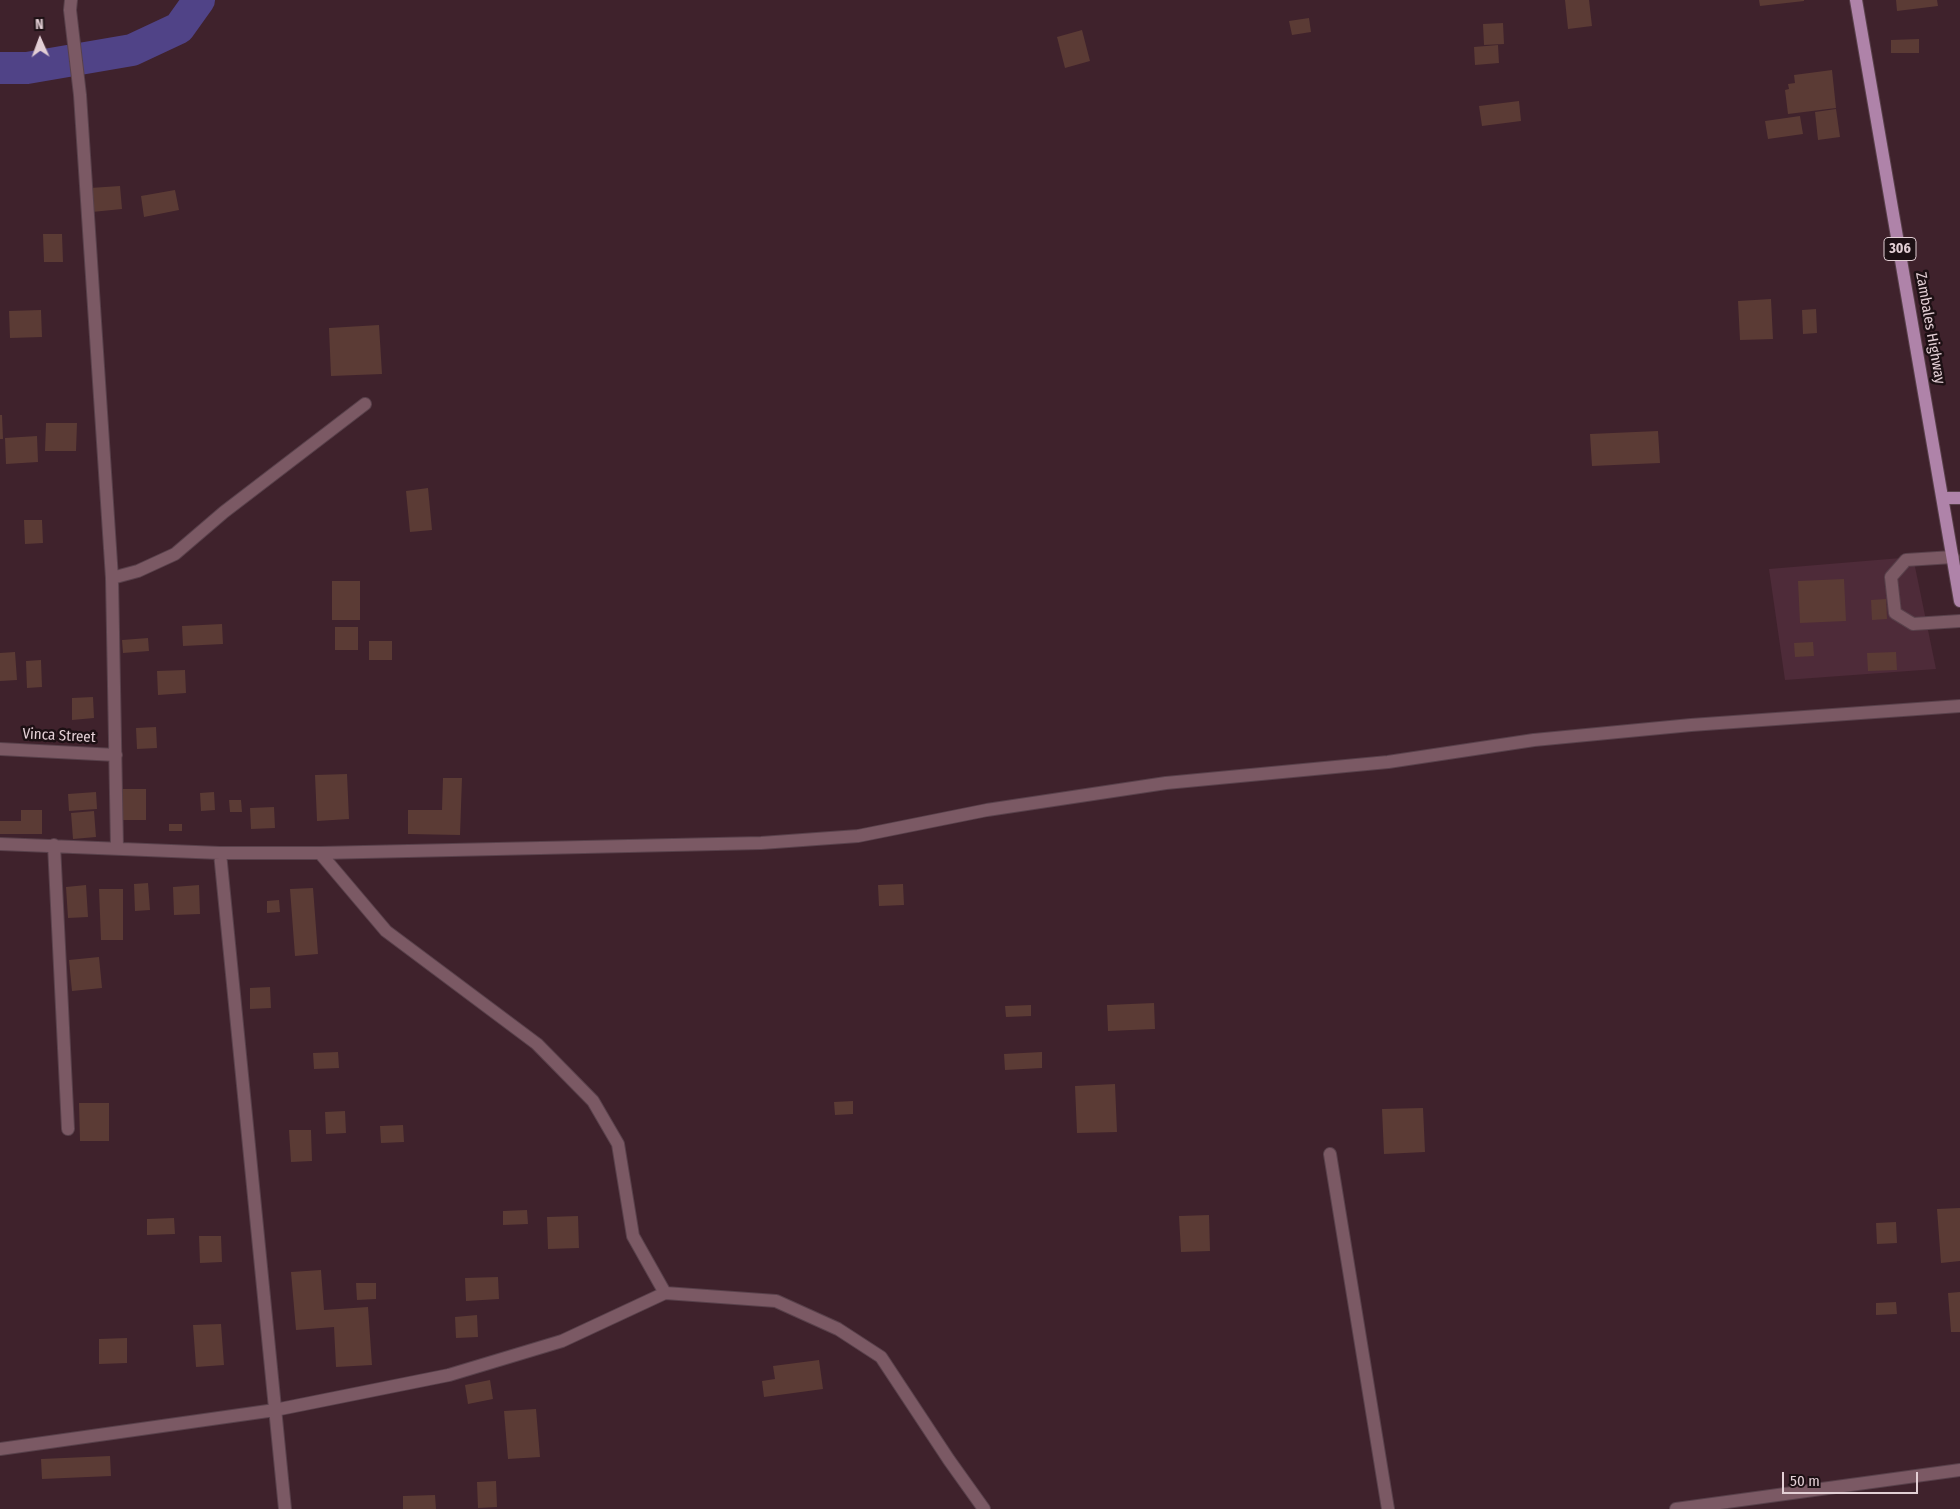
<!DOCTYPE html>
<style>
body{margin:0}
#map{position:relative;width:1960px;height:1509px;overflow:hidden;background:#3f222c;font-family:"Fira Sans Condensed",sans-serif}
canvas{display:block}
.north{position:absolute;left:15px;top:15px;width:50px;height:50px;-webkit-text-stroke:4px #1d1014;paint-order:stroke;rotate:358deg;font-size:14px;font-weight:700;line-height:20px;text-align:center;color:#e3cfd5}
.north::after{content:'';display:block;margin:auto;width:18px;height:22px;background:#e3cfd5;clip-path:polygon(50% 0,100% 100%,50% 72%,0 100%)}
.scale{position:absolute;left:1782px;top:1472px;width:136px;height:22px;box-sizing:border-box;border:2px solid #e3cfd5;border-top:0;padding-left:6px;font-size:15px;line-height:18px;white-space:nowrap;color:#e3cfd5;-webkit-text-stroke:4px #1d1014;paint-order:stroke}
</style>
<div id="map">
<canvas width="1960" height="1509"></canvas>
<div class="north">N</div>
<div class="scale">50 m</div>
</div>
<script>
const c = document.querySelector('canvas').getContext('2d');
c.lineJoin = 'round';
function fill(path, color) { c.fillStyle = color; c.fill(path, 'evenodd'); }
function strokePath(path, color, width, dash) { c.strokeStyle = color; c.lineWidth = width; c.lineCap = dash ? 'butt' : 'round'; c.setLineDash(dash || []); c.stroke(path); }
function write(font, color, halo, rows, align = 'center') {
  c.font = font + ' "Fira Sans Condensed",sans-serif'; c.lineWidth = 5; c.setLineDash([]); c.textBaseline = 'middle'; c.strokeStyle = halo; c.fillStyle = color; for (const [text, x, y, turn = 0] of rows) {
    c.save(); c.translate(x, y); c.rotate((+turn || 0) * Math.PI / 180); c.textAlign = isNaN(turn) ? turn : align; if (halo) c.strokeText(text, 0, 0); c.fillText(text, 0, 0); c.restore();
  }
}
const built = new Path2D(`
 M1913,557l23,112 -151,11 -16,-111z`);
const river = new Path2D(`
 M0,68h27l105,-18 47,-22 20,-28`);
const building = new Path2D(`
 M1565,0h24l3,26 -24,3z
 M1759,0h45v1l-44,5z
 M1896,0h41l1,6 -41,5z
 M1309,18l2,14 -19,3 -3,-14z
 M1503,23l1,21 -20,1 -1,-21z
 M1082,30l8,31 -25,7 -8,-31z
 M1919,39v14h-28v-13z
 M1498,45l1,18 -24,2 -1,-18z
 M1832,70l4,38 -48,6 -3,-24 4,-1 -1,-5 7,-1 -1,-8z
 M1519,101l2,20 -39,5 -3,-20z
 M1836,109l4,28 -22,3 -3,-28z
 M1800,116l3,18 -35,5 -3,-18z
 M120,186l2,23 -30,3 -2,-24z
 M175,190l4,20 -35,7 -3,-21z
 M43,234h19l1,28h-19z
 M1771,299l2,40 -33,1 -2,-39z
 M1816,309l1,24 -14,1 -1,-24z
 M41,310l1,27 -32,1 -1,-27z
 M379,325l3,49 -51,2 -2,-48z
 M0,415h2l1,24h-3z
 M46,423h31l-1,28h-31z
 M1658,431l2,32 -68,3 -2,-32z
 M37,436l1,26 -32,2 -1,-26z
 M428,488l4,42 -22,2 -4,-41z
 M24,520h18l1,23 -18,1z
 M1844,579l2,42 -46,2 -2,-42z
 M332,581h28v39h-28z
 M1886,599l1,20 -15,1 -1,-20z
 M222,624l1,20 -40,2 -1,-20z
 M335,627h23v23h-23z
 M148,638l1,13 -26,2 -1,-13z
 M369,641h23v19h-23z
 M1813,642l1,14 -19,1 -1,-14z
 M15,652l2,28 -17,1v-28z
 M1896,652l1,18 -29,1 -1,-18z
 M41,660l1,27 -15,1 -1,-27z
 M185,670l1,23 -28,2 -1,-24z
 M93,697l1,21 -22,2v-22z
 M156,727l1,21 -20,1 -1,-21z
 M347,774l2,45 -32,2 -2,-46z
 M443,778h19l-2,57 -52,-1v-24h34z
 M122,789h24v31h-24z
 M96,792l1,17 -28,2 -1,-17z
 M214,792l1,18 -14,1 -1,-18z
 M229,800h12l1,12h-12z
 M274,807l1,21 -24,1 -1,-21z
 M21,810h21v24h-42v-13h21z
 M94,811l2,26 -23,2 -2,-26z
 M169,824h13v7h-13z
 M148,883l2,27 -15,1 -1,-27z
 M903,884l1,21 -25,1 -1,-21z
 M86,885l2,32 -20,1 -2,-31z
 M199,885l1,29 -26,1 -1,-28z
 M313,888l5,66 -23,2 -5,-67z
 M99,889h24v51h-22z
 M279,900l1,12 -13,1v-12z
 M99,957l3,31 -30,3 -3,-31z
 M270,987l1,21 -21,1v-21z
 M1154,1003l1,26 -47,2 -1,-26z
 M1031,1005v11l-25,1 -1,-11z
 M338,1052l1,16 -25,1 -1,-16z
 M1042,1052v16l-37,2 -1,-16z
 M1115,1084l2,48 -40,1 -2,-47z
 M853,1101v13l-18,1 -1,-13z
 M79,1103h30v38h-29z
 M1423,1108l2,44 -41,2 -2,-45z
 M345,1111l1,22 -20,1 -1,-22z
 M403,1125l1,17 -23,1 -1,-17z
 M289,1130h22l1,31 -21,1z
 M1960,1208v53l-19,2 -4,-54z
 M527,1210l1,14 -25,1v-14z
 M1209,1215l1,36 -29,1 -2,-36z
 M578,1216l1,32 -31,1 -1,-32z
 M174,1218l1,16 -28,1v-16z
 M1896,1222l1,21 -20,1 -1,-21z
 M199,1236h22l1,26 -22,1z
 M321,1270l3,40 44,-3 4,58 -36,2 -2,-40 -38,3 -5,-58z
 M498,1277l1,22 -33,2 -1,-23z
 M356,1283h20v16l-19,1z
 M1960,1292v40h-9l-3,-39z
 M1896,1302l1,12 -21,1v-12z
 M477,1315l1,22 -22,1 -1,-21z
 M221,1324l3,41 -28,2 -3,-42z
 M127,1338v25l-28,1v-25z
 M819,1360l4,29 -59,8 -2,-16 13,-2 -2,-13z
 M490,1380l3,19 -25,5 -3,-19z
 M536,1409l4,48 -32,2 -4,-48z
 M110,1456l1,20 -69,3 -1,-20z
 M496,1481l1,26 -19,1 -1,-26z
 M435,1495l1,14h-33v-13z`);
const minor = new Path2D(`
 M71,0l-1,10 10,85 32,483 5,270
 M1953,557l-47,3 -15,17 4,36 18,11 47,-3
 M112,578l26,-7 37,-17 49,-42 141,-108
 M0,749l116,6
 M0,844l220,9h100l441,-10 97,-7 129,-26 179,-27 222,-21 146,-22 157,-15 269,-19
 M54,845l14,284
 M220,853l65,656
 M320,853l66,78 151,113 56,57 25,43 15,92 32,57
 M1330,1154l58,355
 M0,1449l275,-39 174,-35 113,-34 103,-48 111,8 62,28 43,28 68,103 35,49
 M1676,1509l284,-39`);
const major = new Path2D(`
 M1856,0l104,601
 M1943,498h17`);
const shields = [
 [1900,249,32]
];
const shieldNames = [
 ["306",1900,249]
];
const streetNames = [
 ["Zambales Highway",1930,328,80],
 ["Vinca Street",59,736,3]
];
fill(built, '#4e2b39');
strokePath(river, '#504387', 32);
fill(building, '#5b3b35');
strokePath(minor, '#59414b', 14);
strokePath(major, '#59414b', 14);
strokePath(minor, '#7b5964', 12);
strokePath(major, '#af83a9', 12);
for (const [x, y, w] of shields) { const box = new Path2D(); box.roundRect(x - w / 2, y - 11.5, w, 23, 4); c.fillStyle = '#1d1014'; c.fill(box); strokePath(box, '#e3cfd5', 1); }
write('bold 14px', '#e3cfd5', null, shieldNames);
write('15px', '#e3cfd5', '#1d1014', streetNames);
</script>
